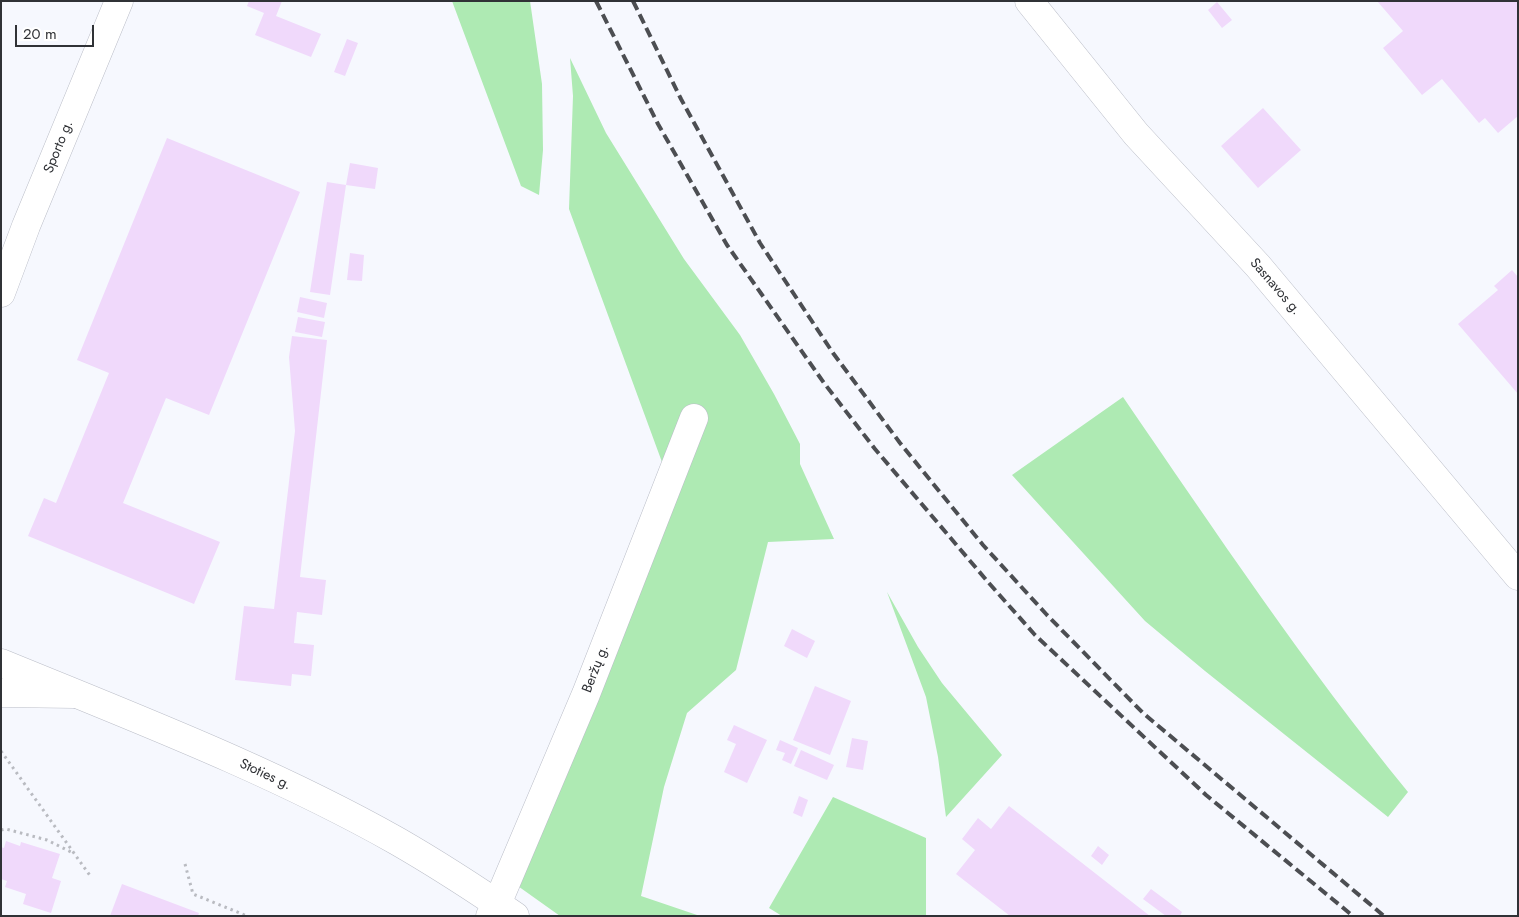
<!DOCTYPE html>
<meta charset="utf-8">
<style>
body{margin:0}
#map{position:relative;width:1519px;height:917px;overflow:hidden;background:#f6f8fe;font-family:Jost,sans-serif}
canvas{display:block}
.frame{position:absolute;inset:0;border:2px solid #303236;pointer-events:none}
.scale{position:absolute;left:15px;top:25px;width:79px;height:22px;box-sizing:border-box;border:2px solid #303236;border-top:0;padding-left:6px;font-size:15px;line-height:18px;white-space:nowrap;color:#303236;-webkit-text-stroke:4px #fff;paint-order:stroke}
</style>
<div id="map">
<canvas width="1519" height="917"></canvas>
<div class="frame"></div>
<div class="scale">20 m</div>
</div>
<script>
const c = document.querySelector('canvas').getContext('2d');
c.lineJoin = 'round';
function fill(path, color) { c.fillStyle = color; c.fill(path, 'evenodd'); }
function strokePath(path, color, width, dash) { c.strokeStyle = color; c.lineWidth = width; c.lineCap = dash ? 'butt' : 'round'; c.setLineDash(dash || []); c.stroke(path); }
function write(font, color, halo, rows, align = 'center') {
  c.font = font + ' Jost,sans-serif'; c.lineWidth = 4.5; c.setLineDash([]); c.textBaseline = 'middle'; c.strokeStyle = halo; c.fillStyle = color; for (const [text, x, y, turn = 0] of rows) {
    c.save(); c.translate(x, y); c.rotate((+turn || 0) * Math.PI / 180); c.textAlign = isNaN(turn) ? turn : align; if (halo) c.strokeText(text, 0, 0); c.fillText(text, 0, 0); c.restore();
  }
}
const green = new Path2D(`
 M452,1h78l12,83 1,66 -4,45 -18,-9z
 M570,58l36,75 78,126 56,76 34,59 26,50v20l34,75 -66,3 -32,128 -49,43 -23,74 -23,109 59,20h-140l-59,-42 165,-401 -97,-264 4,-113z
 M1123,397c92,134 182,269 285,395l-20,25 -183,-146 -60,-50 -133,-146z
 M887,592l31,55 24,36 60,72 -56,62 -8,-60 -12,-60z
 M833,797l93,41v78h-144l-13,-8z`);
const building = new Path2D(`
 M249,1h33l-6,15 45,18 -10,23 -56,-22 9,-22 -17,-7z
 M1377,1h141v115l-20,17 -13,-15 -6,5 -37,-44 -20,16 -39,-47 20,-17z
 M1217,2l15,18 -10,8 -14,-18z
 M347,39l11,4 -13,33 -11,-4z
 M1263,108l38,42 -43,38 -37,-42z
 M167,138l133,54 -91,223 -43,-17 -43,105 97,39 -26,62 -166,-68 16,-38 12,5 53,-130 -32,-13z
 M350,163l28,5 -3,21 -29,-4z
 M327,182l19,3 -16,110 -20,-3z
 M350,253l14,2 -2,26 -15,-1z
 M1512,270l6,7v117l-60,-70 40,-34 -4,-4z
 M300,297l27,6 -3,15 -27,-6z
 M298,317l27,5 -3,15 -27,-5z
 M292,336l35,4 -27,237 26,3 -4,35 -25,-3 -3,31 20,2 -3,31 -19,-2 -1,12 -56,-6 9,-74 30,3 21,-178 -6,-74z
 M792,629l23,12 -8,17 -23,-12z
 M815,686l36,15 -21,54 -37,-15z
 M734,725l33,15 -20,43 -23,-11 12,-28 -9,-4z
 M852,738l16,3 -5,29 -17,-3z
 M780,740l18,8 -7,16 -9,-4 3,-7 -9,-3z
 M801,750l33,15 -7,15 -33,-14z
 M799,796l9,4 -6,17 -9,-4z
 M1009,806l141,110h-140l-54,-42 19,-24 -13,-11 16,-21 13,11z
 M6,841l14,5 1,-4 39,12 -8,24 9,3 -10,32 -28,-9 3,-10 -21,-7 2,-6 -6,-2v-32l3,1z
 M1098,846l11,9 -7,10 -11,-9z
 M122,884l77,29 -1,3h-88z
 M1151,889l31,23 -2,4h-14l-23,-17z`);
const path = new Path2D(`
 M1,751l90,126
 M1,830l5,-1 41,11 26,13
 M185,864l8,30 54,22`);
const minor = new Path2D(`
 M1029,1l107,133 122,132 260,310
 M1,293l25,-67 93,-225
 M1,693l74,1
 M490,916l7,-12 89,-210 108,-276`);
const major = new Path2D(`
 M1,663c134,55 270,107 396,178 40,23 80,49 118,75`);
const rail = new Path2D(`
 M596,1l62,123 69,121 97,138 51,66 113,133 47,53 171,160 147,121
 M633,1l48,98 79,144 73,110 67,90 83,102 64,70 96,98 241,203`);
const streetNames = [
 ["Sporto g.",59,147,-68],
 ["Sasnavos g.",1275,287,49],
 ["Beržų g.",596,669,-69],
 ["Stoties g.",265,775,25]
];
fill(green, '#aeeab3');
fill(building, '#f0d9fb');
strokePath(minor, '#bbbec8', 29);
strokePath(major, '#bbbec8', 29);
strokePath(path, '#b9bbc1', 3, [2.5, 4]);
strokePath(minor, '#fff', 28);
strokePath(major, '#fff', 28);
strokePath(rail, '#4c4e52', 4, [10, 5]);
write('14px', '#303236', '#fff', streetNames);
</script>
